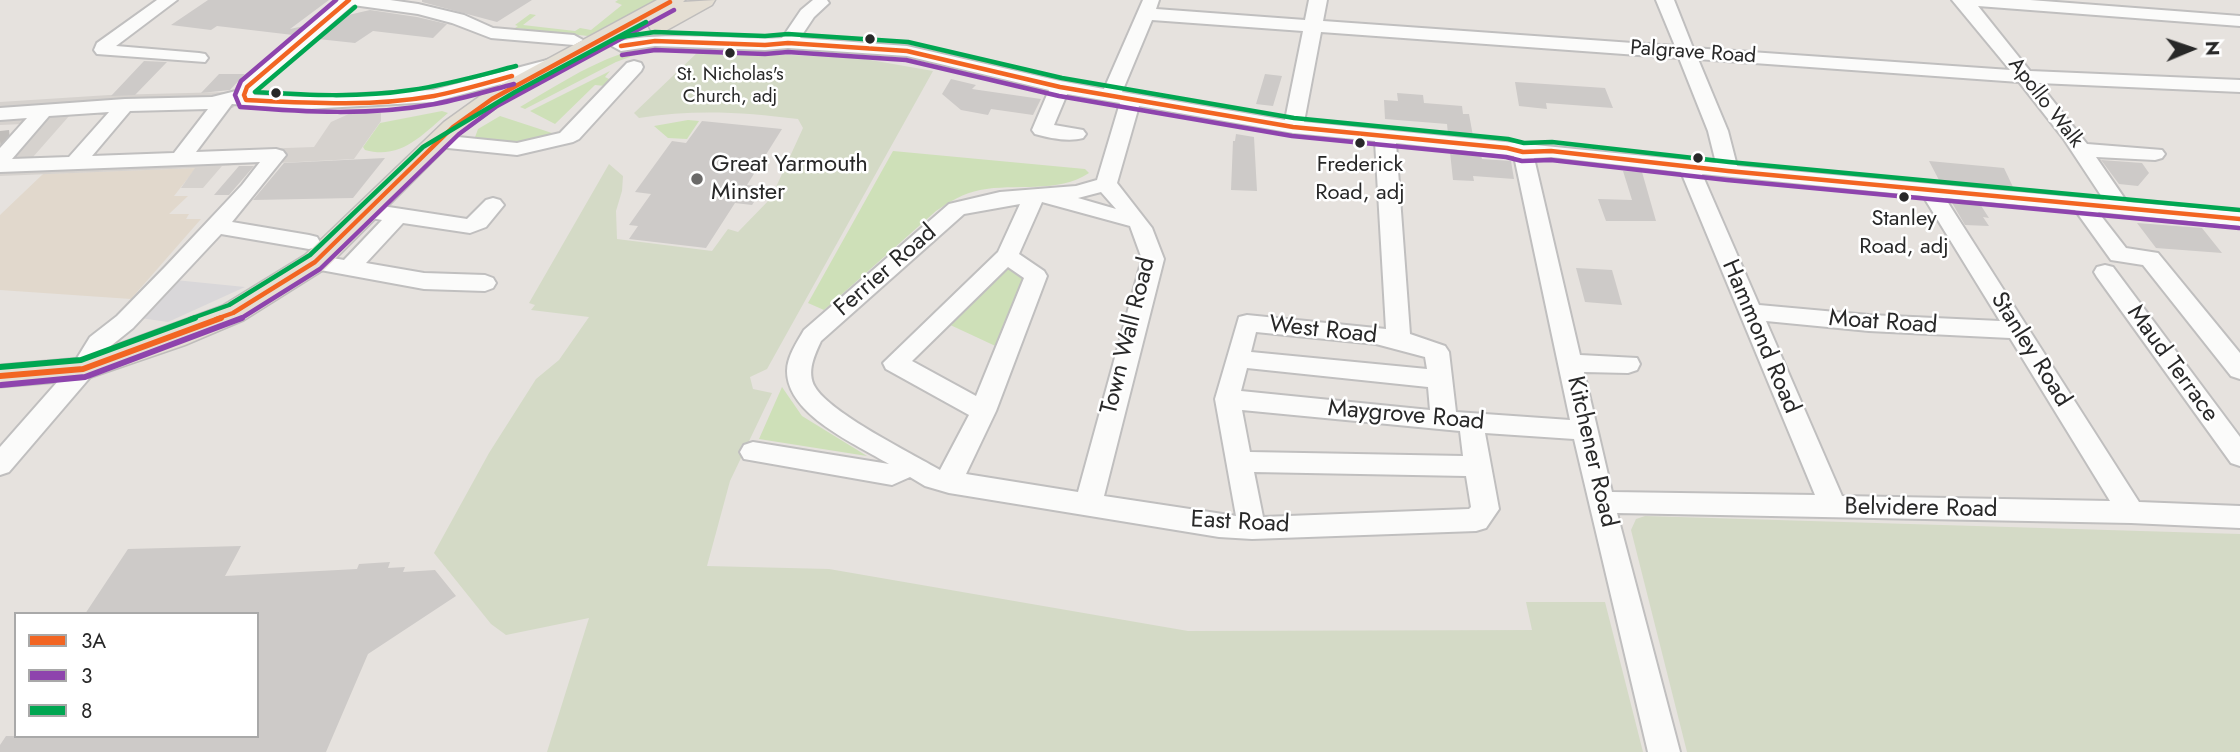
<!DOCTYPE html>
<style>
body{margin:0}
#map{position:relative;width:2240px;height:752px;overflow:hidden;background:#e6e2de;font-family:Jost,sans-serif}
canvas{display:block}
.legend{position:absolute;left:14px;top:612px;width:245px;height:126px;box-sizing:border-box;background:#fff;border:2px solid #a9a9a9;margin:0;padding:9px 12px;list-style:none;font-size:21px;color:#282828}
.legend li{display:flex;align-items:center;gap:14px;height:35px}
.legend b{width:35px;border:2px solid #a9a9a9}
.north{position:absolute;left:2156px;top:14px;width:70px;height:70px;-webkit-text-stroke:5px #fff;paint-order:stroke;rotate:88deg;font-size:19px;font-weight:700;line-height:28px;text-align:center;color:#282828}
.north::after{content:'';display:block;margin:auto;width:24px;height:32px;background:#282828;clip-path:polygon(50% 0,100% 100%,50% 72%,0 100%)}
</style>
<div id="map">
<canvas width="2240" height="752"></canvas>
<ul class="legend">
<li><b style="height:9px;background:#f26522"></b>3A</li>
<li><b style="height:9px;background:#8e44ad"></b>3</li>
<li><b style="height:9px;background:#00a651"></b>8</li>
</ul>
<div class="north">N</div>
</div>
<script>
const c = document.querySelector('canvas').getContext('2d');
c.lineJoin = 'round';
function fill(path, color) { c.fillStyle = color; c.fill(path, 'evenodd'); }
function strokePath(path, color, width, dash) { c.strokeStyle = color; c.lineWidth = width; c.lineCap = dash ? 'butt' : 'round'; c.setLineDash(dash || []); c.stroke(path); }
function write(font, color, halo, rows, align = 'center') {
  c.font = font + ' Jost,sans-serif'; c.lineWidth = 5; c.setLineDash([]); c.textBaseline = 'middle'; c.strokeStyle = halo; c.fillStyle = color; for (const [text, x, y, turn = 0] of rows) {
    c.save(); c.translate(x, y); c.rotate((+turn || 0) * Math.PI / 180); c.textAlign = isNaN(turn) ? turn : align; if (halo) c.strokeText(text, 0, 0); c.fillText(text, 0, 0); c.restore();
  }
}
const industrial = new Path2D(`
 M175,280l70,7 -77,35 -28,-4z`);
const education = new Path2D(`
 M196,168l-22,28h14l-19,18h20l-3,5h15l-70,80 -131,-9v-75l43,-41z`);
const green = new Path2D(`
 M618,0h38l-68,36 -73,-8 3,-2 -3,-1 15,-11 6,1 -13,10 52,6 5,-3 11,2 31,-25 -7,-3z
 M663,45l-47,17 -91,47 -5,-2c43,-25 92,-59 143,-62z
 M610,71l-5,6 6,3 -6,6 -10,-1 -40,39 -25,-13z
 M442,111l6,2c-26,22 -47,47 -83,37l-2,-3 17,-24z
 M500,116l55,18 -36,12 -45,-6 4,-11z
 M688,120l11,1 -12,18 -19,-1 -14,-12z
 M893,151l192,18 4,4c-31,21 -74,10 -109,17 -16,3 -31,12 -44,21l-112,99 -16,-7z
 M1007,267h8l13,7 -24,76 -58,-27z
 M782,387l20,29 65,40 -108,-17z`);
const cemetery = new Path2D(`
 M699,51l160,7 74,13 -166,298 -17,8 3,12 19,4 -42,88 -23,85 122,3 359,62 344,-1 -6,-28h79l38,150h-1096l42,-134 -83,17 -15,-11 -57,-71 55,-100 47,-74 23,-19 30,-43 -58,-7 4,-5 -6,-2 80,-139 14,12 -1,15 -6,20 1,28 95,12 16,-22 10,3 33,-34 32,-70 -5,-9c-54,-7 -105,-10 -159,-1l-5,-5z
 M1645,516l595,18v218h-553l-56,-222 5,-11z`);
const plaza = new Path2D(`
 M247,87l-14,21 -163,7 -37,42 281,-10 17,-25 20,-9 25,-3 5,3v8l-27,38 -132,7 -19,22h-22l14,-20 -195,8v-24l23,-28 -23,1v-23l109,-7 118,-3z`);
const building = new Path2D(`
 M208,0h121l-39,29 14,-3 -11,9 -76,-9 -6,4 -40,-5z
 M422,0h110l-35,22 -75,-20z
 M370,10l47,7 30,7 -14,14 -60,-7 -18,12 -37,-4 26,-23z
 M144,61l23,1 -32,33 -24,1z
 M219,74h26l-15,16 -29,3z
 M1265,74l17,2 -9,30 -17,-2z
 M951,79l25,6 -4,4 69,10 -8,16 -42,-6 -3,6 -27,-5 -19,-16z
 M1515,82l90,6 8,20 -67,-5 1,6 -28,-3z
 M1397,93l26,2 1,8 38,3 1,8h6l4,22 -25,-2 -1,-10 -62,-5 -1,-19 14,1z
 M702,121l80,8 -35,56 17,2 -12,18 -17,-2 -29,45 -77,-9 9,-13 -9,-1 22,-31 -16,-2 37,-51 14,2z
 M1236,134l18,3 3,54 -26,-1 2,-49h2z
 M1450,152l31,3 1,4 29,2 3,18 -41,-3 1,5 -21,-1z
 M385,158l-32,40 -100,2 31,-37z
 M2101,160l41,3 7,10 -11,13 -19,-2z
 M1929,161l75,7 9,19 -73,-5z
 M239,166h15l-25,29h-15z
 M1623,171l19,1 14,49h-50l-8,-22 34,1z
 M1951,201l29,3 9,14 -6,-1 6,9 -24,-1z
 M2137,223l65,5 20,25 -66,-5z
 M1576,268l36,2 10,35 -37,-3z
 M241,546l-16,30 132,-7 2,-5 31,-2 -2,6 17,-1 -2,5 32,-2 21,26 -88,58 -42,98h-326v-7l6,-9h251v-122h-172l43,-65z`);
const minorTunnel = new Path2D(`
 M0,141l10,-1`);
const minor = new Path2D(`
 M157,0h20l-61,46 83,7 6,1 3,4 -3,4 -108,-8 -3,-4 3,-7z
 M339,0h51l28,4 46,11 29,13 81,7 9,5 -9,5 -83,-7 -39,-15 -34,-9 -65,-9 -97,84 -2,6 52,2 127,-7 118,-31 9,6 -2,4 -125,33 -127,7 -74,-5 -36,48 80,-3 7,2 3,4 -54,67 77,13 8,2 3,5 -3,5 -8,2 -88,-15 -88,94 -26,21 -15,26 -83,97 -9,3v-28l74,-84 16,-26 27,-21 48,-49 77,-82 18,-23 -260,10v-24l27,-30 -27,2v-12l125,-9 87,-2 24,-6 4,-8zM208,109l-34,44 -82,3 38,-45zM109,112l-40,45 -57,2 37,-43z
 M813,0h14l2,3 -15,14 -14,21 107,8 153,35 44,8 39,-89h16l-3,9 149,11 4,-20h18l-4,21 352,25 -19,-46h18l19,48 317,22 -58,-70h78l210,16v10l-262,-20 52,65 210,9v12l-201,-9 48,61 75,6 3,4 -3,4 -7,2 -59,-3 31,45 113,10v14l-142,-14 28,36 32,5 82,100v26l-9,-3 -88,-111 -32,-5 -36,-50 -130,-12 194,304 101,4v22l-109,-5 -514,-10 63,239h-32l-74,-313 -89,-6 14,76 -13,19 -10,3 -224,8 -33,-2 -270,-44 -24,-7 -15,-9 -18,8 -148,-26 -4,-7 4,-7 9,-3 136,22c-33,-20 -102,-49 -102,-93 0,-14 10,-29 17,-41l145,-126 51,-12 76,-6 21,-6 23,-77 -53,-9 -13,31 29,5 3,4 -3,4c-14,4 -34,0 -48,-4l-3,-4 17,-40 -142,-34 -119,-8 -23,2 -110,-4 -34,5 -9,-5c16,-18 139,-5 170,-8l19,-28zM1152,20l151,11 -18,89 -163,-28zM1321,32l358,26 29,73 8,32 -412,-41zM1698,59l321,23 44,56 41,62 -367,-34 -9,-35zM1139,106l154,27 82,8 11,188 -139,-14 -8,2 -24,82 21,117 -132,-20 60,-237 -12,-31 -35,-45zM1396,143l118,13 56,264 -114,-8 -7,-60 -4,-6 -35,-12zM1551,157l130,15 134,323 -203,-3 -28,-120 44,1 9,-3 3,-6 -3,-6 -57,-3 -46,-197zM1702,174l221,22 77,125 -131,-6 -110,-10zM1101,192l15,17 -38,-11zM1042,202l88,24 12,33 -64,233 -112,-18 30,-63 51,-135 -3,-5 -25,-17zM1020,204l-22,48 -115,111 3,6 83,46 -29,55c-29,-17 -110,-57 -125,-83 -9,-15 0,-33 6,-46l143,-127zM1008,267l16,11 -48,118 -64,-35zM1766,321l103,10 141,7 100,163 -268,-5zM1256,332l120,12 49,13 2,12 -176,-17zM1247,368l181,19 2,23 -189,-19zM1242,410l218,21 3,25 -213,-4zM1254,472l212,4 5,31 -2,2 -206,8z
 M634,61l7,2 2,4 -2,4 -62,68 -6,3 -56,13 -69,-7 -7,-2 -3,-4 3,-4 7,-2 69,7 43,-10 67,-70z
 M493,198l7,2 4,5 -18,22 -16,6 -67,-10 -37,40 58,10 61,2 8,3 3,5 -3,5 -8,3 -61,-2 -109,-20 -8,-2 -3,-5 3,-5 8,-2 29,5 38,-40 -21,-4 -3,-5 3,-5 8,-2 98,15 19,-19z
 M2105,265l8,2 127,170v29l-9,-3 -134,-186 -3,-5 3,-5z`);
const major = new Path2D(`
 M657,0h28l-2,2 32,-2 -3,5 -45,25h-16l-3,-5 2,-3 -149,82 -39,28 -137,137 -81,51 -59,25 -102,35 -83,7v-22l81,-7 141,-52 83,-51 139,-133 39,-28z`);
const bus1Far1 = new Path2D(`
 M349,0l-102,87 -3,8 2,5c62,3 126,7 188,-4 26,-5 52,-13 78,-20
 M621,46l34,-5 110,4 23,-2 119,8 153,36 233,40 214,21 16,4 28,-1 177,20 512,48
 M216,319l17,-6 82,-51 138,-135 39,-28 178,-97`);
const bus1 = new Path2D(`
 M0,376l83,-7 138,-51`);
const bus2Far1 = new Path2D(`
 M336,0l-95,81 -6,14 5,12c64,5 131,9 195,-3 27,-5 53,-13 79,-20
 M622,55l33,-5 110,4 23,-2 118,8 153,36 233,40 214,21 16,4 29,-1 176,20 512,48
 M240,319l80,-50 139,-135 38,-28 177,-96`);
const bus2 = new Path2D(`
 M1,385l84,-8 157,-59`);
const bus3Far1 = new Path2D(`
 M355,7l-100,85c52,3 104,6 156,-2 36,-5 70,-15 105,-24
 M620,37l35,-5 110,4 23,-2 120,8 154,36 232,40 214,21 16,4 28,-1 177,20 511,48
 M190,319l39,-14 81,-50 113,-108 92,-55 131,-70`);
const bus3 = new Path2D(`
 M0,367l81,-7 114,-42`);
const markers = [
 [870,39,6,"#282828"],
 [730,53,6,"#282828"],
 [276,93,6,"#282828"],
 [1360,143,6,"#282828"],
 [1698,158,6,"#282828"],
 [697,179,7,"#6a6968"],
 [1904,197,6,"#282828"]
];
const farBusnames = [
 ["St. Nicholas's",730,75],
 ["Church, adj",730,97]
];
const farStreetnames = [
 ["Palgrave Road",1693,53,4],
 ["Apollo Walk",2045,103,52]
];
const busNames = [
 ["Frederick",1360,166],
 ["Road, adj",1360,194],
 ["Stanley",1904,220],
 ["Road, adj",1904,248]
];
const poiNames = [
 ["Great Yarmouth",711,165],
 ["Minster",711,193]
];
const streetNames = [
 ["Ferrier Road",886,271,-41],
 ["Moat Road",1883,323,4],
 ["West Road",1323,331,6],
 ["Town Wall Road",1129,336,-76],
 ["Hammond Road",1760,337,67],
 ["Stanley Road",2030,350,58],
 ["Maud Terrace",2172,364,54],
 ["Maygrove Road",1406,416,5],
 ["Kitchener Road",1591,452,77],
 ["Belvidere Road",1921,509,1],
 ["East Road",1240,523,3]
];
fill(industrial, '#d9d7d9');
fill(education, '#e1d8cc');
fill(green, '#cee0b8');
fill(cemetery, '#d4dac6');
fill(plaza, '#d6d2ce');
fill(building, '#cdcac8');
strokePath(minorTunnel, '#c0bdba', 20, [20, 10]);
strokePath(minor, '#c0bfbf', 4);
strokePath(major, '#bfbdbc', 3);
fill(minor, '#fbfbfa');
fill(major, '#e4ded3');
strokePath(bus1Far1, '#f26522', 4.5);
strokePath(bus1, '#f26522', 6);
strokePath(bus2Far1, '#8e44ad', 4.5);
strokePath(bus2, '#8e44ad', 6);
strokePath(bus3Far1, '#00a651', 4.5);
strokePath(bus3, '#00a651', 6);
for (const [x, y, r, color] of markers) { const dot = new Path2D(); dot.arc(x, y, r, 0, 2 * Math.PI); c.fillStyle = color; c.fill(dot); strokePath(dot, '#fff', 2.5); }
write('19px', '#282828', '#fff', farBusnames);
write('21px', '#282828', '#fff', farStreetnames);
write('22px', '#282828', '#fff', busNames);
write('24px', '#282828', '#fff', poiNames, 'left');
write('24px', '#282828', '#fff', streetNames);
</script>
